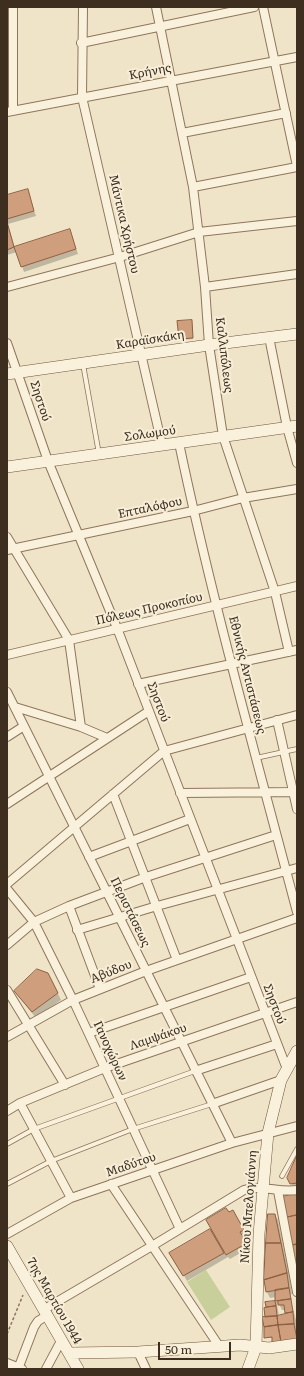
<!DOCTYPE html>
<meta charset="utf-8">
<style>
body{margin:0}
#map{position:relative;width:304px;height:1376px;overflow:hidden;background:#f0e4c8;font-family:Literata,serif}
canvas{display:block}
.frame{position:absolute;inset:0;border:8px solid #3d2e20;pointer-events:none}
.scale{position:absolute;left:158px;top:1342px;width:73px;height:18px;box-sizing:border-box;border:2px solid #3d2e20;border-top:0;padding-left:5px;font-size:12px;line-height:14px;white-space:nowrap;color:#3d2e20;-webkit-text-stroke:3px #f7eed8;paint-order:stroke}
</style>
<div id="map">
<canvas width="304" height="1376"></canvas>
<div class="frame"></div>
<div class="scale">50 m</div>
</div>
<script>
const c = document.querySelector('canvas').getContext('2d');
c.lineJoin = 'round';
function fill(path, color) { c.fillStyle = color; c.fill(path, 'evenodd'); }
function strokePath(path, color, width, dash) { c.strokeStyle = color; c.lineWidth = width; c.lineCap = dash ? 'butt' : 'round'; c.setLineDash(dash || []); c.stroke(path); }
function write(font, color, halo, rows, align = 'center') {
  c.font = font + ' Literata,serif'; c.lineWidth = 4; c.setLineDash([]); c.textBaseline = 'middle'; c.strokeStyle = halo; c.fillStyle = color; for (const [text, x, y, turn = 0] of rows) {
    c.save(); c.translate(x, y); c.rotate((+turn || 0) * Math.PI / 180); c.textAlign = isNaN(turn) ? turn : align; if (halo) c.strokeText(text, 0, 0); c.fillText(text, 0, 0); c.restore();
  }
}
const green = new Path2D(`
 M206,1270l24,37 -19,13 -24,-38z`);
const shadow = new Path2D(`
 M27,190l9,26 -28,8 7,24 57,-12 6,18 -54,18 -7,-20 -10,3v-59z
 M179,322h13l1,17 -12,1z
 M52,981l9,19 -25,18 -21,-26z
 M297,1157v29h-4l-5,-8z
 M232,1212l14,23 -4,3 7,10 -19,11 -2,-2 -41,24 -16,-28 41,-24z
 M275,1215l3,5 12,61 2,13h-3l7,26 1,24 -24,-6 -8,-1 1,-34 10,-1v-5l-6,1 -3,-6zM277,1304h2l3,6h3l2,4 -8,2z`);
const building = new Path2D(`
 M28,189l6,22 -27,8v-24z
 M7,222l7,25 -7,3z
 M70,229l6,20 -55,18 -7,-20z
 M192,320l1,18 -14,1 -2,-18z
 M37,969l11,4 10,20 -26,19 -18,-21z
 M297,1155v28l-7,1 -3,-6z
 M297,1193v22l-14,3 -4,-20z
 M226,1208l3,4 4,-2 11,20 -4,2 7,11 -21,12 -20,-35z
 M268,1214h7l6,29h-15z
 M297,1215v29l-7,2 -5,-28z
 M210,1229l14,24 -41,23 -14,-23z
 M266,1243h15l6,30 -23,7z
 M297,1244v22h-3l-4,-20z
 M287,1273l2,15 -23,4 -2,-12z
 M289,1288l2,11 -16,2v-11z
 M291,1299l2,13 -8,1 -1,-8h-6v-4z
 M275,1301l1,5 -10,1 -1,-5z
 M276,1306l1,10 -12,1 -1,-9z
 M293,1312l1,12 -16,1 -1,-9z
 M277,1316l1,9 -14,2 -2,-10z
 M294,1324l3,15 -16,3 -3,-17z
 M278,1325l3,17 -9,1v-6l-8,1v-11z`);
const path = new Path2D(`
 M7,1334l16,-39`);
const lane = new Path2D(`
 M83,364l16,90
 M256,758l41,-9
 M7,1144l27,-15 161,-58
 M282,1176l15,-27
 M7,1184l44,-23 82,-32 79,-25`);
const street = new Path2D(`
 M83,7l-1,90 80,348
 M156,7l37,180 12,100 4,58 14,91 52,156 14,60
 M263,7l34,159
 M81,43l173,-36
 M13,111v-104
 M7,112l290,-55
 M182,133l104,-20
 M193,187l104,-20
 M7,287l113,-30 79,-25 98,-11
 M205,287l92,-13
 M269,337l18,90 10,36
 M7,343l41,118 69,167 170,441
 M179,443c33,158 77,313 118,469
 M7,537l62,103 12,87
 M7,550l186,-39 50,-13 54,-9
 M7,655l290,-69
 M138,684l159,-34
 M7,692l225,451
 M15,707l66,20 26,11
 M277,720l20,89
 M7,737l17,-11
 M180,793l117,-1
 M113,794l64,166
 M7,804l142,-93
 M89,857l101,-38
 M7,884l157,-133 133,-36
 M7,889l27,33 39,78 107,229
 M69,906l31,83
 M77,930l80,-24 140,-38
 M7,945l27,-23 35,-16 77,-29 130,-42
 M7,990l58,95
 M89,1033l162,-56
 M7,1037l66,-37 73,-29 151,-53
 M195,1071l82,-27
 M20,1103l51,95
 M212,1104l69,-24
 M7,1111l13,-8 85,-35 192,-66
 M111,1184l108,162
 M278,1191l19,101
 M7,1234l64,-36 161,-55 65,-17
 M43,1310l109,-64 92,-56c17,-6 35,3 53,0
 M138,1352l8,17
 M7,1363l15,6
 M18,1369l16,-42 4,-6 10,-6
 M46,1369l15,-28`);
const secondary = new Path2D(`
 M7,374l202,-29 88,-11
 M7,467l290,-41
 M7,1246l71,123
 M70,1353l68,-1 102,-7 29,3 28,-4
 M248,1369l8,-22 3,-113 9,-101 13,-53 16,-29`);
const streetNames = [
 ["Κρήνης",150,72,-11],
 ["Μάντικα Χρήστου",124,224,77],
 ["Καραϊσκάκη",150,340,-9],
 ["Καλλιπόλεως",224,355,83],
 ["Σηστού",40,401,72],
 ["Σολωμού",150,434,-8],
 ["Επταλόφου",150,508,-12],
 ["Πόλεως Προκοπίου",149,609,-13],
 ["Εθνικής Αντιστάσεως",247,675,76],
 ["Σηστού",158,702,69],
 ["Περιστάσεως",130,912,64],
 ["Αβύδου",111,972,-22],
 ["Σηστού",274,1004,69],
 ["Λαμψάκου",158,1037,-19],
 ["Γανοχώρων",110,1051,65],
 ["Μαδύτου",131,1165,-19],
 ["Νίκου Μπελογιάννη",249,1207,-86],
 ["7ης Μαρτίου 1944",54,1301,60]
];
fill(green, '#c9cf9b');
fill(shadow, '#0003');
fill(building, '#cf9f7d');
strokePath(building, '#8d5f41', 1);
strokePath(lane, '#8d765c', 5.5);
strokePath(street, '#8d765c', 10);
strokePath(secondary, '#6f573f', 12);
strokePath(path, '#8d765c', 1.5, [3, 2]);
strokePath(lane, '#faf1dc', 4);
strokePath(street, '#faf1dc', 8);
strokePath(secondary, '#faf1dc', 11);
write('12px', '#3d2e20', '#f7eed8', streetNames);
</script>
